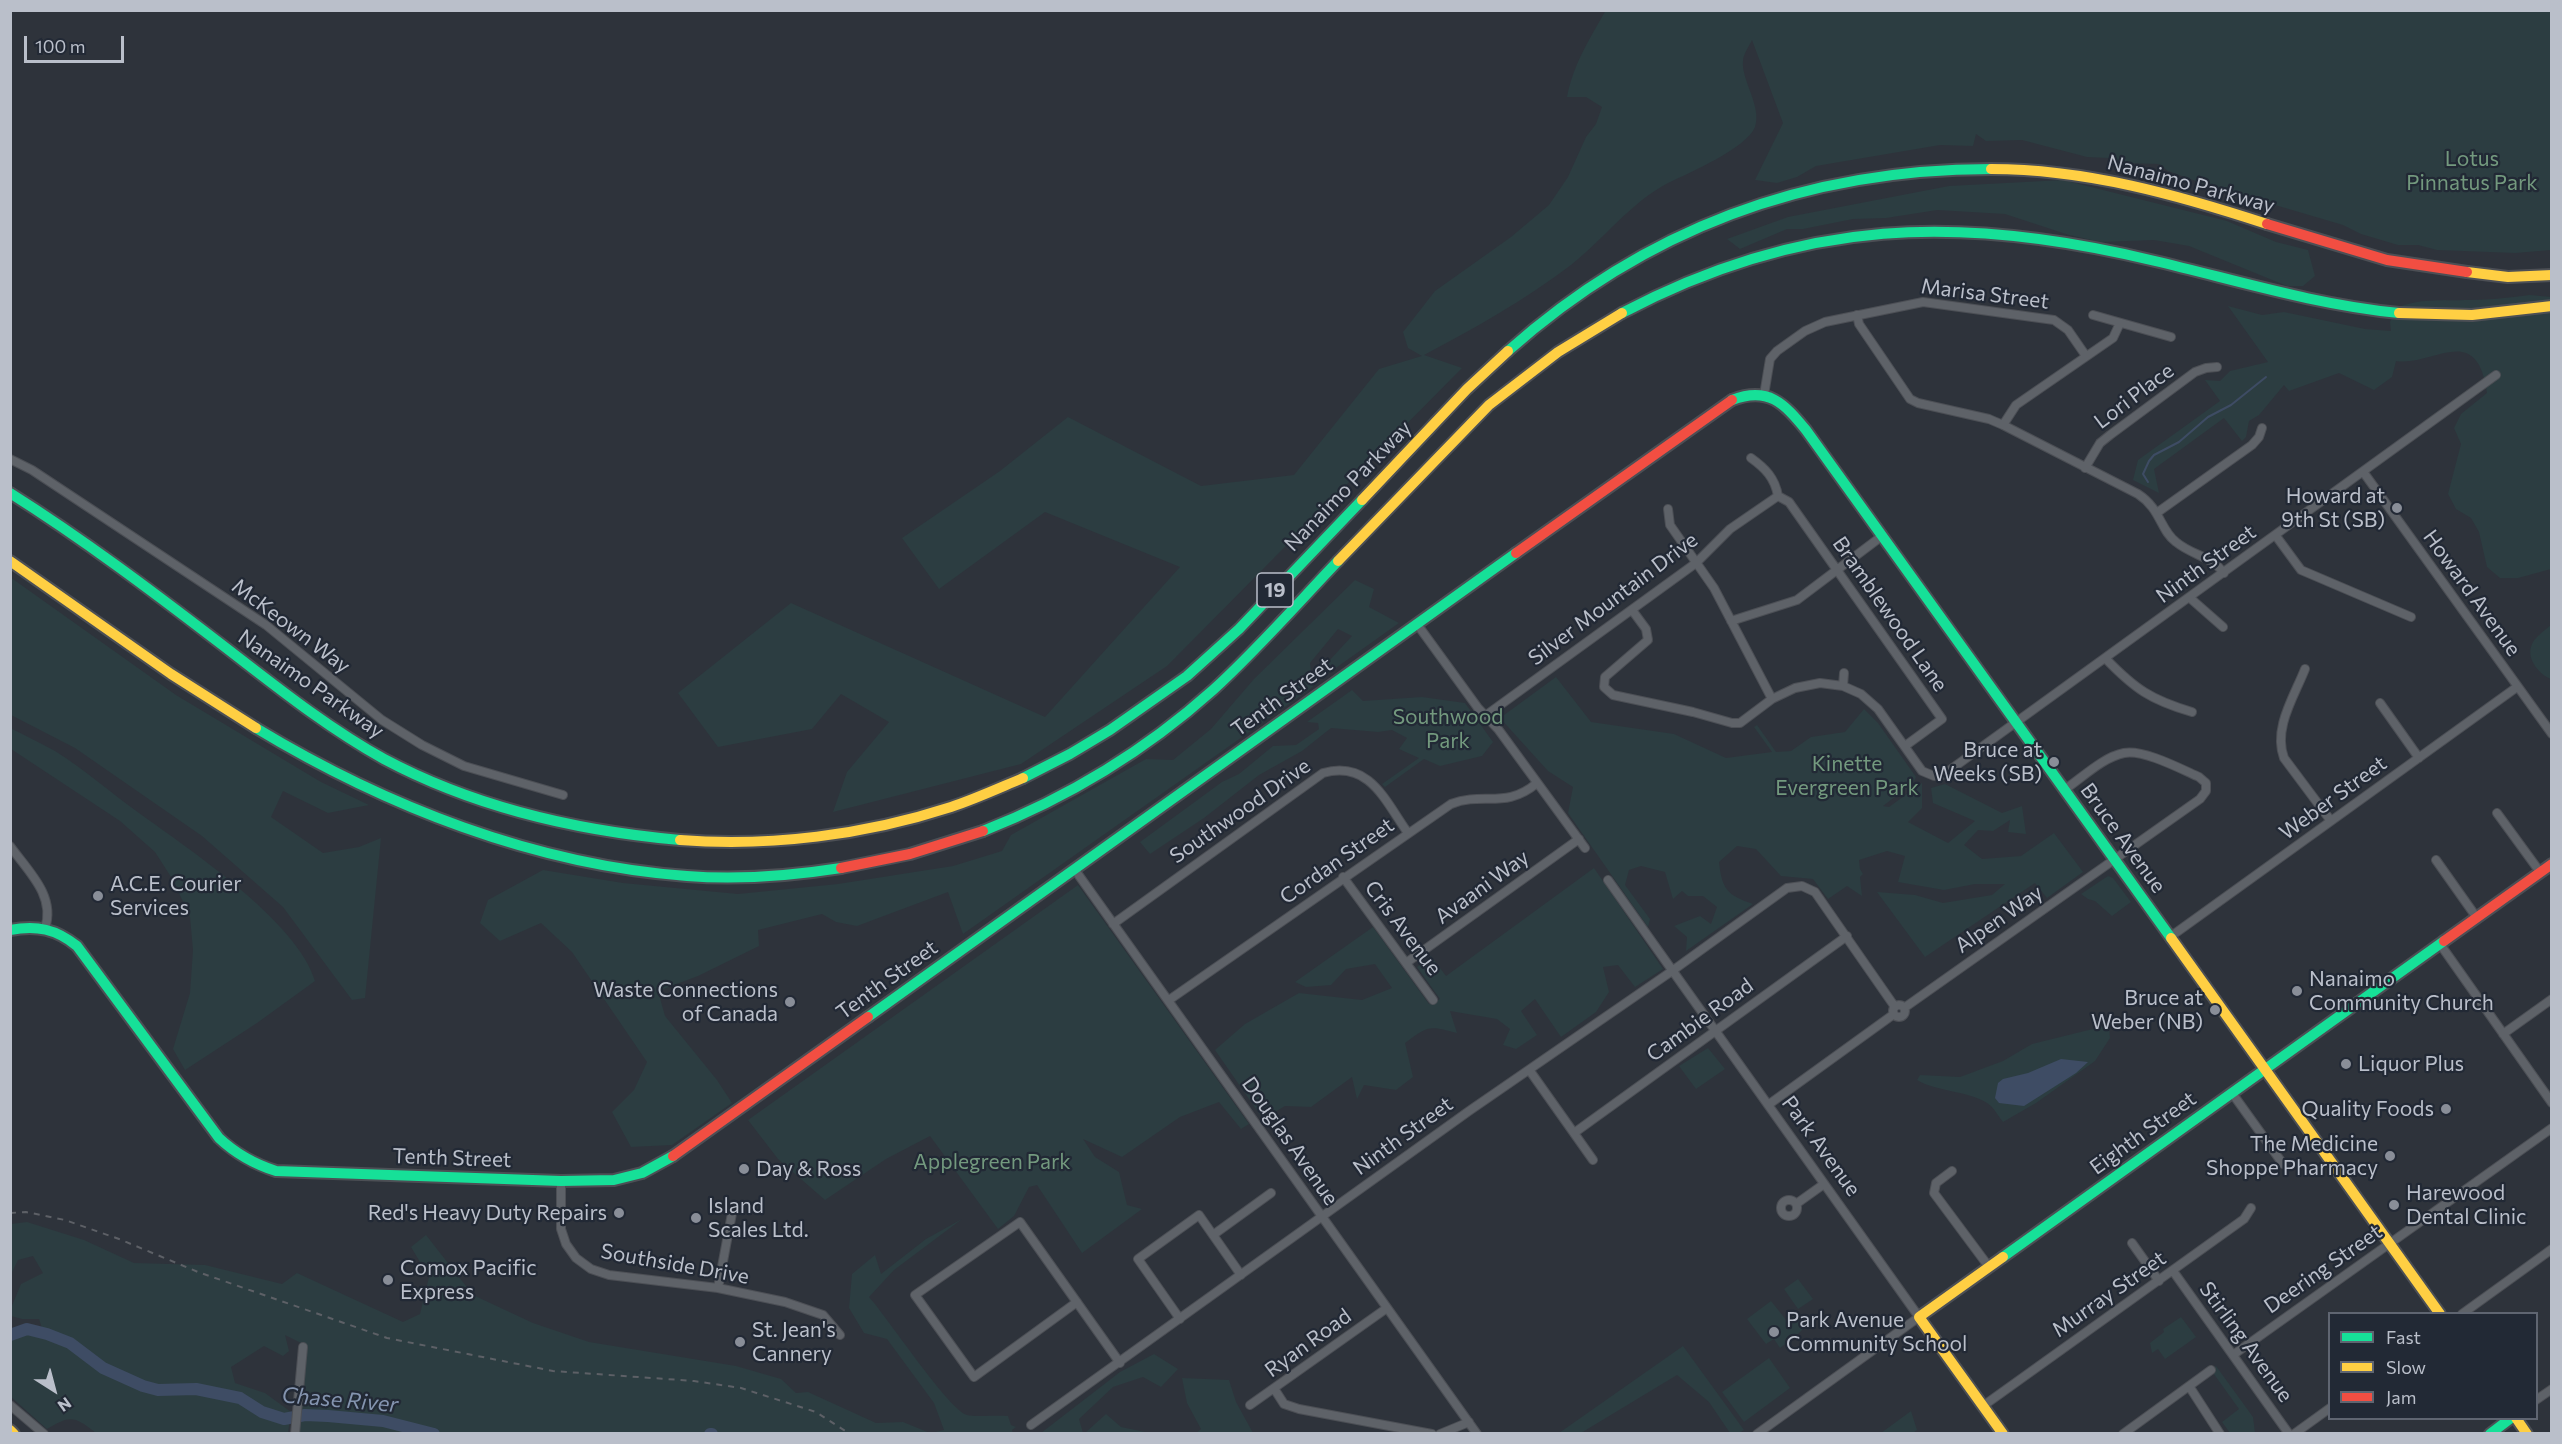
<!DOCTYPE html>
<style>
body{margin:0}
#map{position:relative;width:2562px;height:1444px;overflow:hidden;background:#2e333b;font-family:Commissioner,sans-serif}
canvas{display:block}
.frame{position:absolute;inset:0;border:12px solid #babfca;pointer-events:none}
.legend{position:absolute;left:2328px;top:1312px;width:210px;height:108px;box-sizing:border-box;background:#222935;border:2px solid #5f6571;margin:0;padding:8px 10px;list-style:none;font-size:18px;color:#babfca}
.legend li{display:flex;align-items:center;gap:12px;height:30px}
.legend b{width:30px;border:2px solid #5f6571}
.north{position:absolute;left:24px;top:1360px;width:60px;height:60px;-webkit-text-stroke:4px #222935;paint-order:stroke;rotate:144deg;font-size:16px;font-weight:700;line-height:24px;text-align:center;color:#babfca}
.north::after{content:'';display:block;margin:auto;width:21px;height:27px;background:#babfca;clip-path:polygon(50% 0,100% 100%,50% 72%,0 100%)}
.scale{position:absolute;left:24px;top:36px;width:100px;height:27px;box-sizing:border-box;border:3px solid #babfca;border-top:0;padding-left:8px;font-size:18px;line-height:21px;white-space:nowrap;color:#babfca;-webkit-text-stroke:4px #222935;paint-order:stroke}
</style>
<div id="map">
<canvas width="2562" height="1444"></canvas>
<div class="frame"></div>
<ul class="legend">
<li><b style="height:8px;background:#16e098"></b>Fast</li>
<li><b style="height:8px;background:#ffcf43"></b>Slow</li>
<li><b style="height:8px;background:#f24e42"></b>Jam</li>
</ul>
<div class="north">N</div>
<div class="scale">100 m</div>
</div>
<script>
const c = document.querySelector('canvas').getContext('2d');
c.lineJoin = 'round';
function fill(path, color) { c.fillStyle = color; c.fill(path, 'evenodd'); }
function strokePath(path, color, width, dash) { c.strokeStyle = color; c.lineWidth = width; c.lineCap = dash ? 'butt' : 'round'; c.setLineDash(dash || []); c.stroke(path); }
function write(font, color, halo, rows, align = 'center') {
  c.font = font + ' Commissioner,sans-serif'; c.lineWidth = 4.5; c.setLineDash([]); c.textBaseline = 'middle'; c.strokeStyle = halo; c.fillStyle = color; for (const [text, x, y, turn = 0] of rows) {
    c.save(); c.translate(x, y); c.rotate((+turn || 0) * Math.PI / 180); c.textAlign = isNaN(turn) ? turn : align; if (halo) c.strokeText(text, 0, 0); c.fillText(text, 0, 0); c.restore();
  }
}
const green = new Path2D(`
 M1606,10l945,1v239l-36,3 -78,-3 -19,-5h-20l-37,-11 -18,-9 -136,-40 -39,-14 -9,-7 -33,-1 -18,-5 -21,-1 -65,-17 -36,1 -10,-7 -3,12 -33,-1 -124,21 -19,11 -20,6 -22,-3 28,-57 -31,-83c-3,6 -9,15 -9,21 -2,19 19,45 12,66 -8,21 -66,46 -87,56 -38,20 -64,56 -97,82 -46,35 -96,63 -147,90l38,13 -295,298 -146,98 -188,48 14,-40 42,-50 -48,-28 -29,35 -94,18 -40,-54 113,-90 254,114 135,-150 -135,-55 -106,77 -37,-51 98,-67 68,-54 133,69 93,-11 85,-106 43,-13 -14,-8 -5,-16 32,-41 76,-54 38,-32 19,-28 18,-40 10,-13 6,-17 -16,-10h-19c6,-32 23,-59 39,-87z
 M2063,180l164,41 49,21 32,8 7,26 -12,10h-16l-98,-40 -35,-6 -53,2 -32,-7 -64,-21 -68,-4 -51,8 -33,1 -50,10h-16l-47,20 -13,-10 61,-22 161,-31z
 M2530,295l21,2v272l-33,9h-18l-13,-11 -8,-35 -8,-14 -15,-9 -8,-15 13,-50 -7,-16 7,-14 26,-21c-10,-73 -54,-26 -91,-32l-4,16 -18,13 -35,-17 -50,18 -5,-6 -25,30 -10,6 -3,16 -4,4 -18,-23 -70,51 5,24 -26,-13 5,-20 82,-59 -15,-21 15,1 10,-10 38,-9 -40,-56 34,9 22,-3 81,17 26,2 -1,-9 6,-14c24,-10 44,-7 69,-8 21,0 43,-2 65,-5z
 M10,577l166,118 145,87 48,23 -41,8 -45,-22 -12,26 52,36 36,-6 22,-9 -16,160 -13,2 -69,-93 -81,-71 -127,-88 -64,-33z
 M1355,580l19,9 -5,18 30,16 -73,52 1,-12 25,-27 -14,-7 -28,34 3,24 -350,247 -15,-42 -91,34 -21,-4 -14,-8 -64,16 1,16 -61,30 -40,15 7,25 52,64 15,23 -60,42 -41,2 -19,-35 22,-22 13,-28 -75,-110 -31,-29 -41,18 -20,-18 8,-23 55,-30 80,13 115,11 100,-10 115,-18 49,-15 9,-16 135,-76 27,1 38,-31 43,-50z
 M2551,625v54c-11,-4 -24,-19 -20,-32 2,-9 13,-16 20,-22z
 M1556,677l35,45 83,12 52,24 46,-6 -18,-25 3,-2 19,27 15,-1 20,-14 34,-5 19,-23 14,14 38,54 -3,6 -30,23 6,1 33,-24v25l-14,14 40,21 27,-22 -42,-18 -2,-15 14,-4 57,29 20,-7 4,28 -18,-2 2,-12 -17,11 -15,-1 -14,15 18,14 39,-3 33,-23 29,39 -36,26 -12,-15 -110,74 -48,-65 38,3 28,8 49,-8 13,-11h-30l-31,6 -46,-8 7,-26 -18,-5 -28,9 1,9 3,5 -3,3 2,19 -15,-10 -19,13 -15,-20 -32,-3 -25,-27 -19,-3 -18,16c3,27 8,33 34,42l-67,47 1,-14 -13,-11 26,-10 11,8 6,-17 -14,-11h-15l-6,-5 -9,8 -8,-27 -24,-6 -12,4 -4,15 25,34 -2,8 -80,-114 5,-26 -25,-16 -48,-53z
 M1352,690l11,11 59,-4 43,6 28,39 -11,14 -42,10 -16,-7 -39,28 -3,-3 37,-26 -20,-9 8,-11 -15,-8 -14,2 -47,-4 -29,23 -43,24 -55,43 -54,36 -10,-12 82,-60 17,-8 34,-28 23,-1 23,-16 -1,-6 -11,-1z
 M10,728c15,7 30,15 45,23 29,18 56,42 84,62 50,36 159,109 176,168l-58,42 -72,47 -12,-21 17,-56 3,-43 -3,-33 -17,-37 -18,-28 -35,-31 -109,-72z
 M1594,868l69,101 -28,18 -17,-22 -15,2 6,25 -13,20 -35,25 -26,-38 -14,12 16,24 -21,14 -13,-4 7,-16 -13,-10 -47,-8 7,22c-29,-8 -29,-7 -52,10l8,34 -17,13 -32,-5 -7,14 -5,-22 -41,30 -26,-1 -22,13 -48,-69 30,-26 54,-31 63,7 30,-12 -17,-24 -29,5 -15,16 -25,2 -11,-5 78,-55 56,77 11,-5 -23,-32 14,-11 15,20z
 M2108,876l5,2 18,24 -19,14 -17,-15 -7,-2 -7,-5z
 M1078,885l171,239 -8,5 -22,-27 -39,15 -58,40 -39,-18 12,18 24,15 8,33 15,4 -60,44 -45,-68 -8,2 -15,29 -16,13 -68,-93 -44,23 -61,41 -47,-41 -30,-39z
 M2109,1025l1,13 -15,23 -59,42 -33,19c-4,-5 -8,-12 -12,-16 -17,-15 -55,-14 -74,-26l3,-5 40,2 43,-16 29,-17z
 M1708,1048l17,21 -29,20 -17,-23z
 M962,1219l-68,51 -25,27c19,21 79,112 98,118 7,2 31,0 41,1l3,9 5,2 -4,3 1,3h-82l13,-3 -10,-27 -47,-64 -23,-6 -15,-25 3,-34 23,-19 6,19 45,-35z
 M27,1222l57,18 50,23 71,2 77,19 15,-11 106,49 17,-8 9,-37 -18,-30 15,-12 47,60 60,28 56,19 147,24 45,13 15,14 12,-1 68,31 27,-1 27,11h-631l8,-87 -22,-11 4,16 -6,5 -19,-10 -33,21 4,16 30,10 26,19 -3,21h-192c-22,-17 -25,-18 -49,-4l-37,-33 1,-61 31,-7 -3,-9h-17l-11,-3v-8l10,-24 22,-11 -10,-17 -15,4 -7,14v-50z
 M1798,1279l15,20 -15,10 -14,-20z
 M1771,1301l16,20 10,-7 9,12 -11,11 -15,11 -6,-9 -8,5 -19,-25z
 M2181,1317l15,20 -31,22 -7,-10 -6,4 -2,-10 14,-11 -1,-3z
 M1683,1346l61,84 -5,3h-9l-21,-31 -32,-27 -96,58h-22z
 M1154,1354l24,15 -17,18 -18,-10 -30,10 -34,32 4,14h-42l79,-61z
 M1769,1358l21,30 -46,34 -22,-30z
 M2216,1366l37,51 2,16h-25l-8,-11 17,-13 -28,-39z
 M1182,1378l47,2 7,22 17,31h3h-60l5,-4 -14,-26z
 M1911,1411l6,19 -4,3h-32z
 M1106,1414l15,13 29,6h-65z`);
const water = new Path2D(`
 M2061,1059l27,3 -12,11 -52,33 -25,-3 -4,-5 3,-15 5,-4 25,-6z`);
const stream = new Path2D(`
 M2148,482l-5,-8 6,-13 5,-6 25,-13 29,-25 23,-12 35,-28`);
const river = new Path2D(`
 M10,1335l17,-6 20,5 23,9 33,25 40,18 15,4 38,-1 44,9 22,14 22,7 21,-4 23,1 55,5 51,13
 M710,1434h2`);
const street = new Path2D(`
 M1857,315l2,9 51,75 8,4 71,16 14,6 135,69c23,15 22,36 38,48 17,14 34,13 48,31
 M2093,315l78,22
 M1764,395l6,-36 7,-8 28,-20 20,-9 98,-20 131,18 14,10 18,26
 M2003,425l13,-20 97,-67 7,-15
 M10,459l22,11 234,155 116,95 40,25 42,21 99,29
 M2085,468l15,-25 10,-8 85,-63 11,-4 11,-1
 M2364,473l188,261
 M1778,496l11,6 153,217 -37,27
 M1668,509l2,16 44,63 58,111
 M2158,512l94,-67 7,-8 3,-9
 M2276,536l25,34 110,47
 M2190,598l33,29
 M1632,610l14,19 2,11 -43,37 -1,10 9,8 80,17 39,11h8l32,-24 23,-11 25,-5 23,3 18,8 17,15 44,62 12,5 9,-1 553,-400
 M1731,621l66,-21 85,-64
 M1417,624l61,84 20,21 87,119
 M2106,659c29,30 45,41 86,53
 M2305,669c-11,28 -32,59 -21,89l47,63
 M1843,686l1,-13
 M2380,703l39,55
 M1485,716l211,-153 34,-34 48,-33c-3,-18 -13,-28 -27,-38
 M2497,813l43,59
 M10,846c18,25 46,50 35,82
 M2436,860l41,58
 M1075,870l402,564
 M1343,877l90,123
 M1608,880l311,437 -162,117
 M1113,924l210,-151c47,-13 62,28 85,60
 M2170,937l347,-250
 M2440,944l112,159
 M1406,963l173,-124
 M1169,1000l282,-196c33,-13 54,6 86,-21
 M1893 1011a6 6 0 1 1 12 0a6 6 0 1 1-12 0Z
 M1904,1008l296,-209 6,-8v-8l-7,-6c-18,-8 -56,-28 -75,-24 -21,4 -42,25 -60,37
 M2503,1034l49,-35
 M1530,1071l63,89
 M2232,1093l51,71
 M1768,1105l126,-91
 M1574,1133l273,-197
 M1952,1171l-16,12 -2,10 55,74
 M561,1181v48l5,15 10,14 15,11 18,6 109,13 67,14 38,13 17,20
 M1781 1208a8 8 0 1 1 16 0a8 8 0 1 1-16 0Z
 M1796,1204l28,-20
 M1213,1235l58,-42
 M2132,1243l27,38
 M2173,1271l116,163
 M718,1288l15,-80
 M1077,1302l-103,75 -59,-82 105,-73 100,141
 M2462,1314l90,-65
 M1180,1319l-42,-60 61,-44 42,60
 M2233,1355l319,-227
 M2189,1386l31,48
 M1275,1390l9,14 15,5 133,25
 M2536,1400l16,-11
 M10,1405l34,29
 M1250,1405l137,-97
 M1983,1406l261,-187 7,-11
 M1031,1425l438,-314 203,-140 115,-83 15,-2 13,6 80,115
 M295,1434l8,-87
 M1440,1434l29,-12
 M2123,1434l88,-64
 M2294,1434l36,-26`);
const fast = new Path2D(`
 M1622,313c180,-95 339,-99 533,-52 81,19 161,44 244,52
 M1508,351c138,-123 298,-182 483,-182
 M1732,400c36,-14 52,3 74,30l365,508
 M10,493c73,46 142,98 211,151 52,40 105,83 163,115 92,49 194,72 296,81
 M256,728c129,78 279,137 431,148 51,4 103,0 154,-8
 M1023,778l47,-24 40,-24 77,-54 52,-47 123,-129
 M983,831c84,-33 163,-81 230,-141 44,-40 84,-86 125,-129
 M10,930c27,-5 46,-1 67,16l142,192c17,16 35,26 57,33l285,10 53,-1 28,-7 31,-17
 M868,1017l648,-464
 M2003,1257l441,-316
 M2490,1434l21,-16`);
const slow = new Path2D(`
 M1991,169c95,0 187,26 276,55
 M2467,272l41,5 44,-2
 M2399,313l73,2 80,-9
 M1362,500l105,-111 41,-38
 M10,561l161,113 85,54
 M1338,561l151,-156 69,-53 64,-39
 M680,840c90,7 185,-5 271,-33 24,-8 48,-19 72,-29
 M2171,938l269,376
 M2516,1418l11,16
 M10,1430l4,4
 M2003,1434l-84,-117 84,-60`);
const jam = new Path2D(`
 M2267,224l120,36 80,12
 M1516,553l216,-153
 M841,868l69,-14 73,-23
 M2444,941l108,-77
 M673,1156l195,-139`);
const rail = new Path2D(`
 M10,1213l16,-1 39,8 54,19 79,33 189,66 166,33 141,10 47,7 75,24 34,22`);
const markers = [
 [2397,508,6,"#898e98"],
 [2054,762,6,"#898e98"],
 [98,896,6,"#898e98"],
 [2297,991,6,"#898e98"],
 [790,1002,6,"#898e98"],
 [2215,1010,6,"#898e98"],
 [2346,1064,6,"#898e98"],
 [2446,1109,6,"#898e98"],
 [2390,1156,6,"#898e98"],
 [744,1169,6,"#898e98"],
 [2394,1205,6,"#898e98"],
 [619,1213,6,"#898e98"],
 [696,1218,6,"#898e98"],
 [388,1280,6,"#898e98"],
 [1774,1332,6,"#898e98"],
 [740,1342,6,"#898e98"]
];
const shields = [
 [1275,590,36]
];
const shieldNames = [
 ["19",1275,590]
];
const parkNames = [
 ["Lotus",2472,159],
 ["Pinnatus Park",2472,183],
 ["Southwood",1448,717],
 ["Park",1448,741],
 ["Kinette",1847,764],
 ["Evergreen Park",1847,788],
 ["Applegreen Park",992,1162]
];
const streetNames = [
 ["Nanaimo Parkway",2191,184,15],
 ["Marisa Street",1985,294,7],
 ["Lori Place",2134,396,-37],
 ["Nanaimo Parkway",1348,486,-46],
 ["Ninth Street",2206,564,-36],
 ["Howard Avenue",2472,593,54],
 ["Silver Mountain Drive",1613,599,-37],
 ["Bramblewood Lane",1890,614,55],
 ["McKeown Way",291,626,37],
 ["Nanaimo Parkway",311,684,35],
 ["Tenth Street",1282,697,-36],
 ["Weber Street",2333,798,-36],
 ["Southwood Drive",1240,811,-35],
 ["Bruce Avenue",2123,838,54],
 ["Cordan Street",1337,861,-35],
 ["Avaani Way",1482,887,-36],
 ["Alpen Way",1999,919,-35],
 ["Cris Avenue",1403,928,53],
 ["Tenth Street",887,980,-36],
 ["Cambie Road",1700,1020,-36],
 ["Eighth Street",2143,1133,-36],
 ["Ninth Street",1403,1136,-36],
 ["Douglas Avenue",1290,1141,55],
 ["Park Avenue",1821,1146,54],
 ["Tenth Street",452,1158,2],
 ["Southside Drive",675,1264,10],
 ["Deering Street",2323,1269,-35],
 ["Murray Street",2109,1294,-35],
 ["Stirling Avenue",2246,1342,54],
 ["Ryan Road",1308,1343,-36]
];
const poiNames = [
 ["Howard at",2385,496,"right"],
 ["9th St (SB)",2385,520,"right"],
 ["Bruce at",2042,750,"right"],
 ["Weeks (SB)",2042,774,"right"],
 ["A.C.E. Courier",110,884],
 ["Services",110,908],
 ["Nanaimo",2309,979],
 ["Community Church",2309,1003],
 ["Waste Connections",778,990,"right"],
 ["of Canada",778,1014,"right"],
 ["Bruce at",2203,998,"right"],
 ["Weber (NB)",2203,1022,"right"],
 ["Liquor Plus",2358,1064],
 ["Quality Foods",2434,1109,"right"],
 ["The Medicine",2378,1144,"right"],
 ["Shoppe Pharmacy",2378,1168,"right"],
 ["Day & Ross",756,1169],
 ["Harewood",2406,1193],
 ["Dental Clinic",2406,1217],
 ["Island",708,1206],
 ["Scales Ltd.",708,1230],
 ["Red's Heavy Duty Repairs",607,1213,"right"],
 ["Comox Pacific",400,1268],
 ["Express",400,1292],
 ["Park Avenue",1786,1320],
 ["Community School",1786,1344],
 ["St. Jean's",752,1330],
 ["Cannery",752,1354]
];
const waterNames = [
 ["Chase River",340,1400,5]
];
fill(green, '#2c3d41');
fill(water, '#3e4c64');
strokePath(stream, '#3e4c64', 2);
strokePath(river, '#3e4c64', 12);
strokePath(street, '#4c4f55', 10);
strokePath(fast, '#4c4f55', 14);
strokePath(slow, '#4c4f55', 14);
strokePath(jam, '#4c4f55', 14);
strokePath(street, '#5e6268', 8);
strokePath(fast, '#16e098', 10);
strokePath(slow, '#ffcf43', 10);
strokePath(jam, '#f24e42', 10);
strokePath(rail, '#5d6066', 2, [6, 6]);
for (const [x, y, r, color] of markers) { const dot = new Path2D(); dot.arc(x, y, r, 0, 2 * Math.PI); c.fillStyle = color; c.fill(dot); strokePath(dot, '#222935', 2); }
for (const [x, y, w] of shields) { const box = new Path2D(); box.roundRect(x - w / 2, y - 17, w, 34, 4.5); c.fillStyle = '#222935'; c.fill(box); strokePath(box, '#babfca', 1.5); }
write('bold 20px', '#babfca', null, shieldNames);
write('21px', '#73997e', '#222935', parkNames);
write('21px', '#babfca', '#222935', streetNames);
write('21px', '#babfca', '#222935', poiNames, 'left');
write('italic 22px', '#8494af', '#222935', waterNames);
</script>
